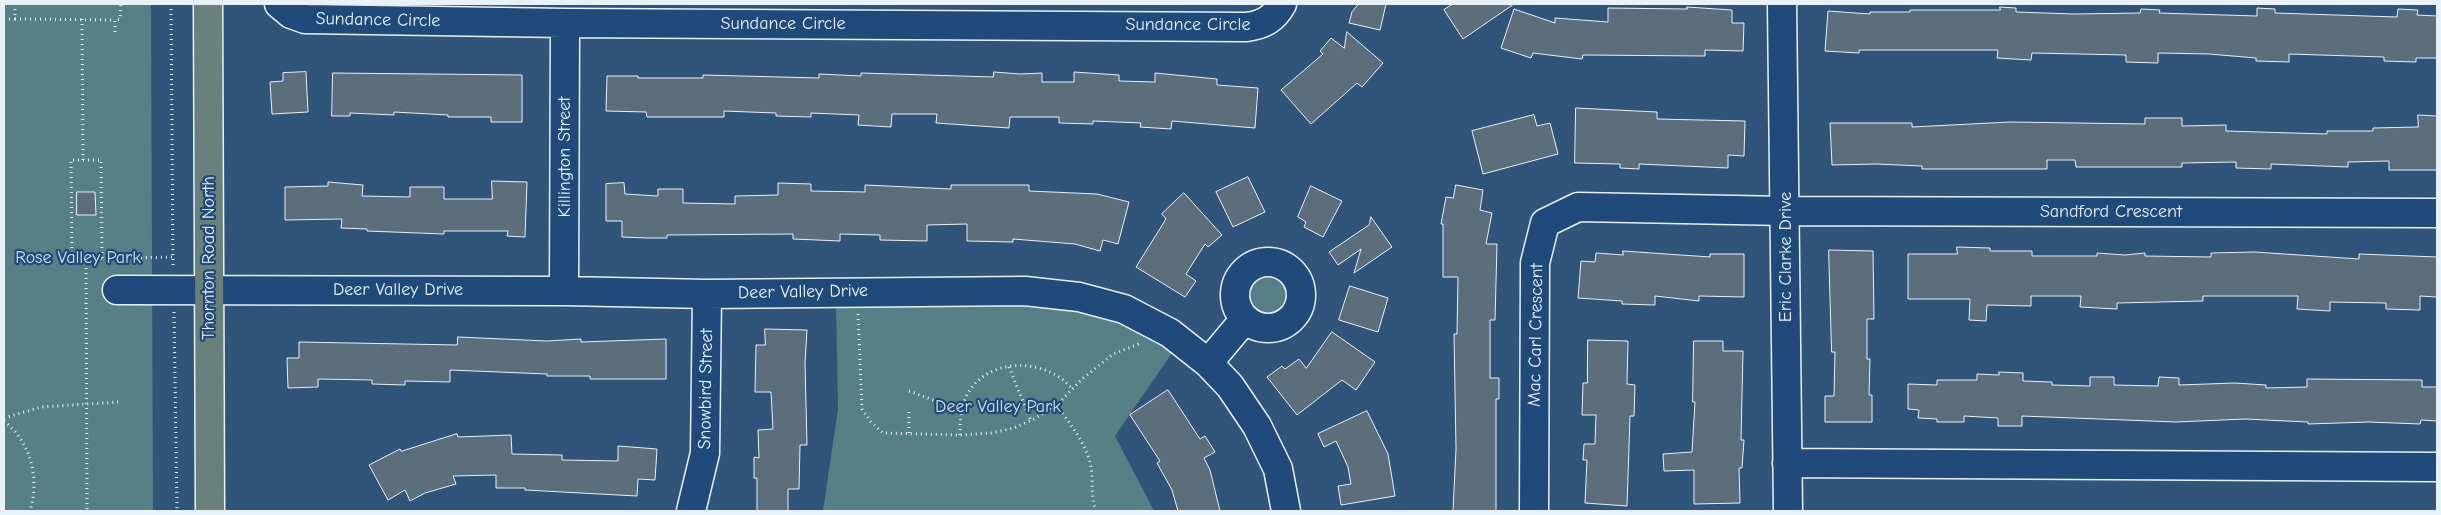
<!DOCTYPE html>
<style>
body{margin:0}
#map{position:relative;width:2441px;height:515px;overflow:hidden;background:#31547b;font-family:"Comic Neue",sans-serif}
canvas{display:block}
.frame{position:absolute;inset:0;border:5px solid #e8f1f8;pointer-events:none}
</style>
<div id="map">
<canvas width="2441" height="515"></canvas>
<div class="frame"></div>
</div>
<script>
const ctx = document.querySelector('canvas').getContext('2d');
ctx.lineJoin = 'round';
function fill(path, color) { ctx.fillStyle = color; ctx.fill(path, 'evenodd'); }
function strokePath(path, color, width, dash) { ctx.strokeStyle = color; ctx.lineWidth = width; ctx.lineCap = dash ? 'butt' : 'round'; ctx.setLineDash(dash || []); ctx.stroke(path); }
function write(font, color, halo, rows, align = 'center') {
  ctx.font = font + ' "Comic Neue",sans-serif'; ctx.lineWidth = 4.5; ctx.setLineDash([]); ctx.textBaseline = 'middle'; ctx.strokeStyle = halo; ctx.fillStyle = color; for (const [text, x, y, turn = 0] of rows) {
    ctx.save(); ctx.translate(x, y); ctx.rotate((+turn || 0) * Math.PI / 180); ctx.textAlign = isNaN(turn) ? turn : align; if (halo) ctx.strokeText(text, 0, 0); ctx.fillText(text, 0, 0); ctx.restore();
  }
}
const green = new Path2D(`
 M4,4H151L153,511H4Z
 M1244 294a24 24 0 1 1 48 0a24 24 0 1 1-48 0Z
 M836,303H1034L1093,312L1123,322L1174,350L1115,436L1154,511H823L838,409Z`);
const building = new Path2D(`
 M1359,4H1386L1380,30L1349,23L1352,12Z
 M1453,4H1514L1463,39L1444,10Z
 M1687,7L1732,10V23H1744L1743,51L1705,50V56L1583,55L1582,59L1533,53L1531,58L1501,48L1514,9L1555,23V18L1608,22V8L1687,9Z
 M2000,7L2016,8V12L2074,14L2140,13L2141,9L2160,10L2159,13L2257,16V8L2275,9V13L2397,17L2398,9L2418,10L2417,15L2437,16V58H2416V62L2384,61V57L2289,54V62L2256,61V58L2209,54L2158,53V63L2126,62V55L2032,53L2031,60L1997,58L1998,50H1859V53L1825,51L1828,11L1870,14V12H1910V10H2000Z
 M1347,32L1383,63L1362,87L1357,83L1311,124L1281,90L1323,54L1320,51L1331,38L1344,48Z
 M306,72L308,112L272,114L270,82L283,81V73Z
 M994,72L1020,74L1042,73V82H1074V72L1119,75V81L1155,82V73L1217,79V85L1258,88L1255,128L1172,121L1171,129L1140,127L1141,123L1093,121V124L1059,123V117H1010L1009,128L936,123L937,114H892L891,127L858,125L859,115L811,113V117L776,116V113L724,111V117H647L646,112L606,111L607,76H638V78H703V75L819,78V74L861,76V73L993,77Z
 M333,73L522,75V122H491V117H448V115L394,112V115L350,113V116H332Z
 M1576,108L1657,112V119L1745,121L1744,156L1728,155V168L1639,164V169L1620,168V164L1575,163Z
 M1534,115L1537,126L1550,123L1558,154L1483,174L1472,131Z
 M2418,115L2437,116V170H2389V161L2348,162V167L2271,164V169L2236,168V162L2182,163V167H2076L2075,160H2047V169H1922V166L1876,164L1832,165L1830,123H1912V127L2010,122L2145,124V118H2182V126L2226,125V131L2327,134V131H2373V128L2418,127Z
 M1248,177L1265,212L1233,227L1216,192Z
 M492,181L527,182L525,237L507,236L508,231H444V234L367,231V229L341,228L342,219L285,220V187L328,186V182L363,185L362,196L410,197V187H444V199H492Z
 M624,183L625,194L658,196V189H683V203L735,204V196L778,195V183L811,184V191L865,192V185L951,189V185H1029V191L1097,194L1129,202L1118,244L1103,240L1100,251L1075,244L1013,239V242L967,241V224L927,225V241L880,240V235L840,234V241L793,239V234L667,235V238H646L622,237V221H606V184Z
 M1456,185L1483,190L1480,210L1492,213L1486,244H1497L1495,320H1490V378H1499V399H1496V511H1453L1456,449L1454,334H1457L1458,277H1443V224H1441L1446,197L1453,198Z
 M1311,186L1342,201L1323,237L1304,227L1306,222L1298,217Z
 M77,192H95L96,215H77Z
 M1184,193L1222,235L1208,247L1205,244L1186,274L1196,281L1185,297L1136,267L1166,219L1162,214Z
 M1371,217L1392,247L1354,273L1361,249L1338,265L1329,252L1369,225Z
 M1957,247L1990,248V251H2032V256H2097V253L2125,255L2145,253V256L2211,257V253L2255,252L2359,259V254L2437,257V297L2420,296V310L2386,309V303L2330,302V311L2297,309L2298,296H2203V301L2117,303V309L2080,307L2081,296H2031V306L1987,305L1986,321L1969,320L1970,299H1908V254H1957Z
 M1829,250L1873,251L1874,319H1867V359H1870L1869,395H1872V422H1825V396H1834L1835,352H1832Z
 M1623,251L1710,257V254H1744V297L1699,296V301L1655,296V305L1622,304V301L1578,298L1581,261L1595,262L1596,253L1623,255Z
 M1350,286L1388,298L1378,332L1339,320Z
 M765,329L807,330L805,363L807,445H800L799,489H788V511H757V478H754V457L759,458L758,430L773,429L771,392H755L756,345H765Z
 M1332,332L1375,362L1356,390L1342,380L1297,415L1267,377L1282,366L1285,369L1299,359L1306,368Z
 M458,337L547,341L581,339V342L666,339V379H590V376H547V374L450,370V382L405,381V385L372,384V380L318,379V387L288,388L287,358H299V342L457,345Z
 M1588,340L1628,341L1627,384L1635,385L1634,416H1630L1627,506L1585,503L1587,460H1583L1584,444H1595L1596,415H1582L1583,383H1587Z
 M1694,341H1723V351H1743L1741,440H1744L1742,468H1739L1740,503L1694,504V470L1664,471L1663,454L1692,452L1695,402H1693Z
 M1999,372L2023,373V381L2052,382V385L2090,386V377H2114V385L2158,386L2159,377L2179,378V385L2235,383L2266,385V388L2307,387V379L2422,380V387H2437V421L2421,420L2420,424L2369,422L2308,424V422L2245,419L2176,422L2022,416V426H1998V418L1964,416V422H1937V419L1918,418L1919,410L1908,409V384L1937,385V380H1977V374L1999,375Z
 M1168,390L1200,439L1205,436L1215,452L1204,458L1210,470L1220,511H1178L1172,490L1157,463L1160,461L1130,415Z
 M1367,411L1388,454L1395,496L1341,505L1338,486L1351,484L1348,467L1336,441L1324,447L1318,434Z
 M457,434L458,437L511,435L512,454L562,455V460L618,461V446L657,449L655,480L638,479L637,496L525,490V488H496V475L453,476L456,484L425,493L410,501L405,490L388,500L369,465L400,449L401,451Z`);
const path = new Path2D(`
 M15,4V19L115,20
 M171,4L173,268
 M4,19H15
 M82,19L83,160
 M115,32V20L120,19L121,4
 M86,258L87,511
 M102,258L101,160H71L72,258C106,258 139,258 173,257
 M174,312L177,511
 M858,314L862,409L871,422L883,433L960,435L991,433L1014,428L1034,419L1057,405L1081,380L1113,354L1141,343
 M1009,367L1031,421
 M909,391L962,411
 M1057,405C1068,422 1085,442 1090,462C1094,478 1090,495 1096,511
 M4,418L41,407L119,402
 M4,421C31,442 40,479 30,511
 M909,433V412
 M960,435C960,420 961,403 970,390C993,356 1048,359 1072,389`);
const minor = new Path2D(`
 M279,4L291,14L305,19L565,23L1246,27C1263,25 1274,19 1282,4
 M1782,4L1788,511
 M1235 295a33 33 0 1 1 66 0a33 33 0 1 1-66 0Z
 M117,290L564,291L707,294L1025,291L1079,297L1124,309L1170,333L1208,363L1230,386L1257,426L1278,469L1286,511
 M564,291L565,23
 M1208,363L1245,319
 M1787,463L2437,467
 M691,511L705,453L707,294
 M1534,511L1535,263L1545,223L1578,207L1786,211L2437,213`);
const major = new Path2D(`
 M208,4L210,511`);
const streetNames = [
 ["Sundance Circle",378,20,1],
 ["Sundance Circle",783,24],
 ["Sundance Circle",1188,25],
 ["Killington Street",565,157,-90],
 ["Sandford Crescent",2111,212],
 ["Eric Clarke Drive",1786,257,-90],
 ["Thornton Road North",209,258,-90],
 ["Deer Valley Drive",398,290],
 ["Deer Valley Drive",803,292,-1],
 ["Mac Carl Crescent",1536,335,-89],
 ["Snowbird Street",706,389,-89]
];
const parkNames = [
 ["Rose Valley Park",78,258],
 ["Deer Valley Park",998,407]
];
fill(green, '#577f86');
fill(building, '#5c6d7c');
strokePath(building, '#e8f1f8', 1);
strokePath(minor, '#e8f1f8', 31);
strokePath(major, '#e8f1f8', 31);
strokePath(path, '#e8f1f8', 3, [1, 4]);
strokePath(minor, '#1f4a7a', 28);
strokePath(major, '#6a807d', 28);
write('18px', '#e8f1f8', '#1f4a7a', streetNames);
write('18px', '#d2e0e7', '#1f4a7a', parkNames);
</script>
